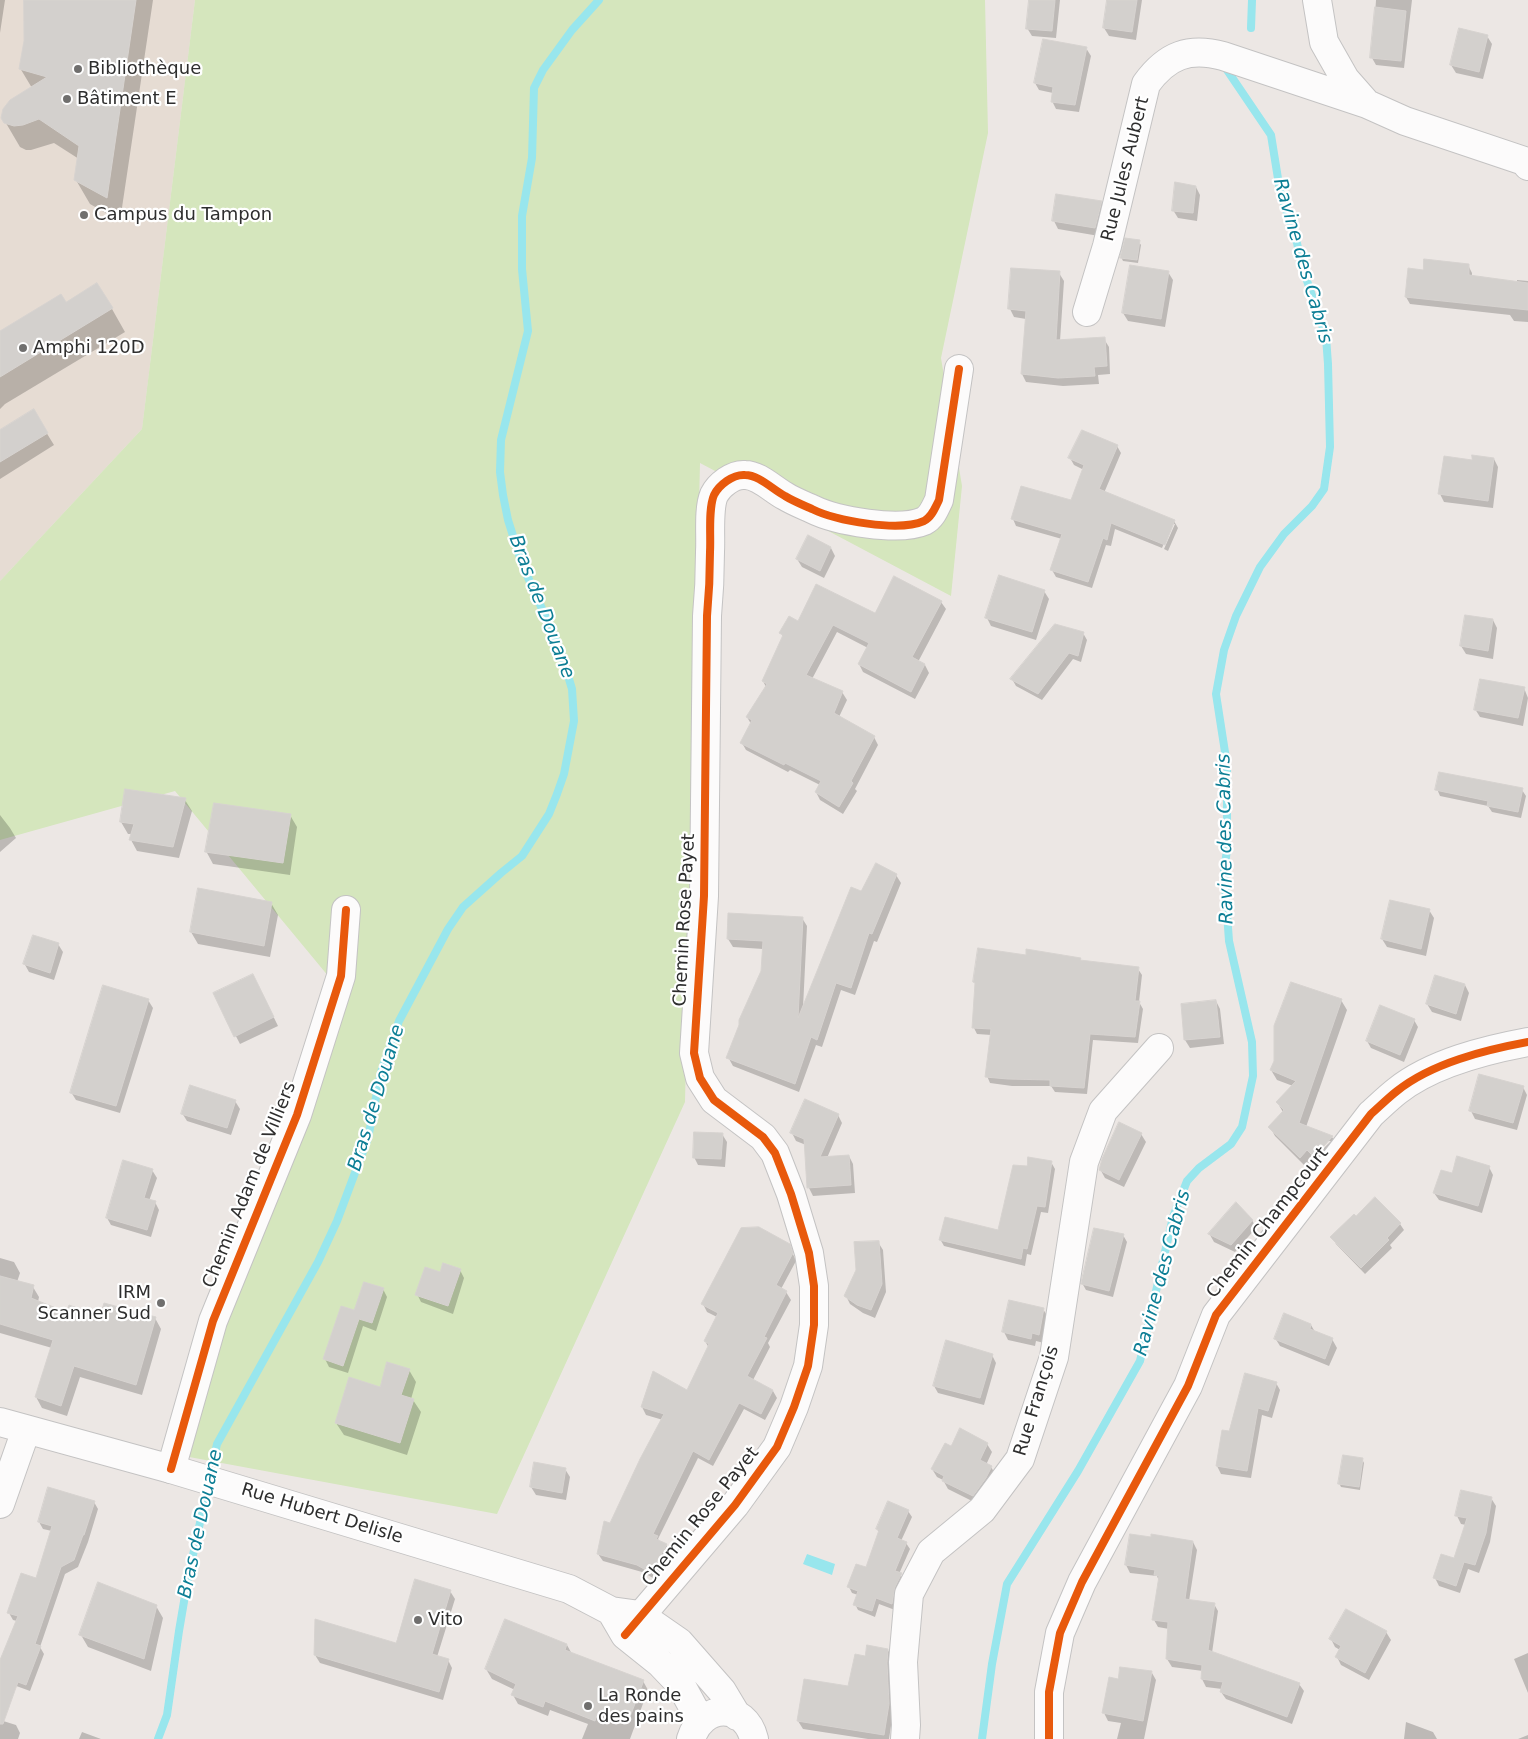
<!DOCTYPE html>
<meta charset="utf-8">
<style>
body{margin:0}
canvas{display:block;background:#ece7e4}
</style>
<canvas width="1528" height="1739"></canvas>
<script>
const ctx = document.querySelector('canvas').getContext('2d');
ctx.lineJoin = 'round';
function fill(path, color) { ctx.fillStyle = color; ctx.fill(path, 'evenodd'); }
function strokePath(path, color, width, dash) { ctx.strokeStyle = color; ctx.lineWidth = width; ctx.lineCap = dash ? 'butt' : 'round'; ctx.setLineDash(dash || []); ctx.stroke(path); }
function write(font, color, halo, rows, align = 'center') {
  ctx.font = font + ' "DejaVu Sans",sans-serif'; ctx.lineWidth = 4.5; ctx.setLineDash([]); ctx.textBaseline = 'middle'; ctx.strokeStyle = halo; ctx.fillStyle = color; for (const [text, x, y, turn = 0] of rows) {
    ctx.save(); ctx.translate(x, y); ctx.rotate((+turn || 0) * Math.PI / 180); ctx.textAlign = isNaN(turn) ? turn : align; if (halo) ctx.strokeText(text, 0, 0); ctx.fillText(text, 0, 0); ctx.restore();
  }
}
const education = new Path2D(`
 M0,0H195L142,429L0,581Z`);
const green = new Path2D(`
 M195,0H985L988,133L941,358L962,486L951,596L700,463L685,1102L497,1514L173,1454L329,977L175,791L0,840V581L142,429Z`);
const water = new Path2D(`
 M807,1554L835,1564L832,1575L803,1564Z`);
const shadow = new Path2D(`
 M0,0H5L0,33Z
 M25,0H153L120,221L90,204L76,180L79,159L54,143L31,150H26L20,147L3,118V110L14,99L32,88L20,68L26,30Z
 M1030,0H1060L1056,38L1032,36L1027,28Z
 M1108,0H1142L1136,40L1109,36L1104,28Z
 M1376,0H1412L1404,68L1376,65L1372,58Z
 M1487,36L1492,44L1483,79L1456,73L1451,65Z
 M1086,48L1091,56L1079,112L1056,109L1052,101L1053,93L1039,90L1035,83Z
 M1196,187L1200,195L1197,221L1178,218L1173,210Z
 M1101,202L1106,210L1099,236L1058,229L1054,221Z
 M1139,242L1141,245L1138,263L1123,261L1121,257Z
 M1468,265L1472,273V277L1517,283V280L1528,281V322L1514,321L1510,315L1410,304L1406,297L1424,272Z
 M1168,272L1173,280L1165,327L1128,321L1123,313Z
 M1059,273L1064,281L1060,341L1104,339L1109,347L1110,374L1098,375L1099,384L1063,386L1026,382L1022,374L1026,319L1014,317L1010,309Z
 M65,303L112,309L125,332L5,404L0,409V333Z
 M33,411L54,445L0,479V431Z
 M1117,446L1121,453L1104,493L1174,521L1178,528L1168,551L1164,549L1175,524H1172L1162,548L1115,529L1111,546L1106,545L1092,588L1056,577L1052,570L1062,539L1016,526L1013,519L1072,502L1084,470L1074,465L1070,458Z
 M1494,459L1498,467L1493,508L1444,502L1440,494L1473,461Z
 M808,537L831,548L835,556L824,578L802,567L797,559Z
 M1044,591L1049,599L1036,640L991,626L987,618Z
 M941,602L946,609L918,662L925,665L929,673L915,699L863,672L859,664L868,648L837,632L812,679L842,692L847,700L839,717L874,737L878,745L855,789L857,791L843,814L820,800L816,792L820,785L790,770L788,772L746,750L742,743L751,724L747,717L766,687L763,681L783,637L781,633L799,622L876,614Z
 M1493,620L1497,628L1493,659L1466,654L1461,646Z
 M1083,633L1087,640L1081,662L1073,659L1042,700L1016,686L1012,679Z
 M1524,688L1528,698L1523,726L1480,717L1475,709Z
 M1437,789L1522,790L1526,796L1521,818L1492,812L1488,806L1440,796Z
 M126,791L185,800L192,811L179,858L137,851L131,840L132,834H128L121,822Z
 M0,815L10,828L16,838L0,852Z
 M290,815L297,827L290,875L213,864L206,851Z
 M896,875L901,883L877,942L874,941L855,995L841,990L822,1047L816,1045L799,1092L733,1066L728,1057L762,972L763,949L733,947L728,939L802,918L807,926L803,1008L862,893Z
 M271,903L278,915L270,957L198,944L191,932Z
 M1429,910L1434,918L1426,956L1387,947L1382,939Z
 M58,944L63,952L54,980L29,972L24,963Z
 M1027,956L1080,959L1081,961L1138,969L1142,975L1139,1002L1143,1009L1138,1043L1093,1040L1087,1094L1055,1092L1051,1086H1012L990,1083L987,1076L991,1035L977,1034L974,1028Z
 M257,983L278,1026L240,1044L214,994Z
 M1465,985L1469,993L1461,1021L1432,1012L1427,1004Z
 M148,1000L153,1008L120,1113L76,1100L71,1092Z
 M1341,1000L1347,1010L1306,1127L1332,1137L1338,1146L1320,1166L1313,1159L1331,1141H1327L1309,1161L1310,1162L1306,1167L1275,1136L1270,1127L1283,1112L1277,1102L1293,1086L1277,1080L1271,1070Z
 M1216,1001L1220,1009L1224,1044L1190,1048L1185,1040Z
 M1414,1020L1418,1027L1404,1062L1371,1048L1367,1041Z
 M1523,1087L1527,1095L1517,1130L1475,1119L1471,1111Z
 M235,1101L240,1109L231,1135L187,1121L182,1113Z
 M838,1115L842,1123L827,1158L849,1156L853,1164L855,1193L813,1196L809,1188L806,1145L796,1141L792,1133Z
 M722,1134L727,1142L725,1167L698,1165L694,1157Z
 M1141,1134L1146,1142L1124,1187L1105,1178L1100,1169Z
 M1051,1162L1055,1169L1048,1213L1041,1212L1031,1255L1027,1254L1025,1266L944,1246L940,1239L999,1231L1028,1167Z
 M1489,1167L1493,1175L1482,1213L1439,1200L1434,1193Z
 M152,1170L157,1178L149,1201L155,1202L159,1210L151,1237L111,1225L107,1218Z
 M1356,1218L1400,1224L1404,1230L1390,1245L1392,1248L1365,1274L1336,1244L1332,1237Z
 M1252,1220L1256,1228L1235,1252L1214,1242L1210,1235Z
 M1123,1235L1127,1242L1113,1297L1086,1290L1082,1283Z
 M878,1242L883,1250L886,1292L875,1318L863,1313L850,1304L846,1296L857,1271Z
 M789,1245L796,1261L781,1289L786,1292L791,1300L768,1343L770,1347L753,1380L773,1391L777,1398L765,1420L744,1409L713,1466L698,1458L658,1539L660,1542L666,1545L670,1552L655,1579L642,1572L603,1561L598,1554L611,1524L663,1420L646,1415L642,1407L687,1391L709,1348L705,1341L717,1317L707,1312L703,1304Z
 M0,1258L14,1262L20,1273L17,1282L33,1287L39,1297L38,1302L67,1314L101,1317L155,1318L161,1329L142,1395L80,1377L67,1416L42,1408L36,1397L52,1348L0,1333Z
 M460,1270L464,1278L453,1314L421,1302L417,1294L440,1274Z
 M383,1289L387,1297L376,1331L363,1326L348,1373L329,1367L325,1359L355,1312Z
 M1043,1309L1048,1317L1044,1343L1036,1341L1035,1346L1008,1340L1004,1332Z
 M1311,1325L1315,1332L1332,1339L1337,1348L1329,1366L1280,1346L1275,1338Z
 M992,1355L996,1363L984,1405L938,1393L934,1386Z
 M409,1370L416,1382L411,1399L413,1400L421,1412L407,1455L344,1435L336,1423L380,1388Z
 M1276,1383L1280,1390L1272,1418L1262,1415L1251,1478L1221,1474L1217,1466L1230,1432Z
 M987,1444L992,1452L986,1465L991,1467L996,1475L978,1504L948,1489L943,1480L937,1477L932,1469L952,1448Z
 M1362,1459L1364,1463L1360,1490L1341,1487L1339,1483Z
 M565,1469L570,1477L566,1500L536,1495L531,1487Z
 M1491,1498L1496,1506L1490,1542L1479,1573L1468,1569L1460,1593L1439,1586L1435,1578L1455,1560L1466,1525L1461,1524L1457,1516Z
 M94,1502L98,1509L88,1542L78,1567L65,1574L40,1647L44,1654L30,1691L0,1680V1664L17,1621L13,1620L9,1613L37,1579L52,1531L43,1529L39,1522Z
 M908,1511L912,1517L901,1541L906,1543L910,1549L899,1574L905,1580L895,1610L879,1604L875,1617L858,1610L855,1604L858,1595L852,1593L849,1587L867,1569L879,1533L877,1529Z
 M1193,1542L1197,1550L1189,1601L1214,1604L1218,1611L1212,1653L1299,1684L1304,1691L1292,1724L1226,1699L1221,1692L1222,1689L1206,1687L1202,1679L1203,1671L1172,1667L1167,1659L1169,1629L1158,1627L1154,1620L1159,1581L1157,1576L1130,1573L1126,1565Z
 M450,1591L455,1599L437,1657L448,1660L452,1668L443,1700L320,1663L315,1655L397,1645Z
 M156,1606L163,1618L151,1671L88,1647L81,1635Z
 M1386,1632L1391,1640L1369,1680L1341,1665L1337,1657L1340,1650L1335,1647L1331,1639Z
 M567,1645L572,1654L643,1681L648,1690L630,1739H582L588,1724L550,1710L548,1716L518,1704L513,1695L515,1690L492,1679L486,1669Z
 M888,1650L892,1658L893,1713L889,1739H868L803,1729L798,1721L849,1688L866,1657Z
 M1528,1653V1693L1514,1659Z
 M1152,1673L1156,1680L1144,1739H1117L1121,1723L1108,1721L1104,1713L1119,1680Z
 M0,1720L16,1725L20,1733L18,1739H0Z
 M1406,1722L1433,1732L1437,1739H1404Z
 M82,1732L101,1739H79Z
 M1528,1735V1739H1518Z`);
const stream = new Path2D(`
 M1251,28L1252,0
 M158,1739L167,1715L179,1631L188,1578L217,1444L318,1262L337,1221L368,1138L381,1072L399,1021L448,929L463,907L501,873L522,856L549,814L557,794L564,774L574,721L572,689L560,649L522,564L508,520L503,495L500,472L501,440L528,331L522,269V216L532,158L534,88L543,70L572,30L599,0
 M982,1739L992,1664L1007,1584L1078,1471L1140,1361L1173,1217L1187,1181L1199,1168L1231,1144L1242,1127L1253,1076L1252,1042L1229,941L1224,871L1227,850V765L1216,694L1224,650L1236,616L1260,567L1284,534L1312,506L1324,489L1330,447L1328,364L1326,337L1302,266L1297,243L1280,191L1271,135L1227,70`);
const building = new Path2D(`
 M24,0H136L107,198L74,180L79,146L39,119L23,125L14,126L4,123L1,118L3,109L10,100L47,77L19,69L24,41Z
 M1029,0H1055L1052,31L1026,29Z
 M1107,0H1137L1132,32L1103,28Z
 M1375,7L1406,11L1401,61L1370,58Z
 M1459,28L1488,35L1479,72L1450,65Z
 M1043,39L1087,47L1075,105L1051,102L1053,87L1034,83Z
 M1175,182L1196,186L1193,213L1172,211Z
 M1056,194L1102,201L1095,228L1052,221Z
 M1125,238L1140,240L1137,260L1120,258Z
 M1424,259L1469,264V275L1528,283V310L1405,297L1408,268L1423,270Z
 M1130,265L1169,271L1161,319L1122,313Z
 M1011,268L1060,271L1056,340L1105,337L1107,366L1094,367L1095,376L1058,378L1021,374L1026,311L1008,309Z
 M97,283L113,308L0,377V331L61,294L66,302Z
 M34,409L48,433L0,462V430Z
 M1082,430L1118,445L1099,489L1175,520L1165,545L1111,523L1107,540L1103,538L1088,582L1050,570L1062,534L1011,519L1021,486L1071,500L1084,465L1068,458Z
 M1472,455L1494,458L1488,501L1438,494L1444,456L1472,460Z
 M808,535L831,547L820,571L796,559Z
 M999,575L1045,590L1032,632L985,618Z
 M894,576L942,601L912,657L925,664L911,692L858,664L869,643L833,625L806,675L843,691L834,713L875,736L851,781L853,783L839,807L815,792L821,781L785,763L784,765L740,743L752,720L746,717L767,684L762,681L783,635L779,633L789,616L798,621L816,584L875,613Z
 M1465,615L1493,619L1488,651L1460,646Z
 M1055,624L1084,632L1078,656L1069,653L1038,694L1010,679Z
 M1480,679L1525,687L1518,718L1474,710Z
 M1439,772L1523,788L1518,812L1487,806L1488,801L1435,790Z
 M125,789L186,798L173,847L129,840L134,824L120,822Z
 M214,803L291,814L283,863L205,852Z
 M876,863L897,874L872,934L869,933L851,988L836,983L817,1040L811,1037L795,1084L726,1058L739,1025V1020L761,971L763,941L727,939L728,913L803,917L798,1018L851,887L861,891Z
 M198,888L272,902L264,946L190,932Z
 M1390,900L1430,909L1421,949L1381,939Z
 M33,935L59,943L50,973L23,964Z
 M978,948L1026,955V949L1081,958L1080,960L1139,967L1135,1001H1140L1135,1037L1090,1034L1084,1088L1050,1086V1080L1008,1079L985,1077L991,1029L972,1028L975,983L973,982Z
 M253,974L274,1017L234,1037L213,993Z
 M1435,975L1465,984L1456,1014L1426,1004Z
 M1291,982L1342,999L1299,1123L1333,1136L1314,1157L1307,1150L1300,1158L1268,1127L1284,1110L1276,1102L1296,1081L1270,1070L1274,1061V1026Z
 M103,985L149,999L116,1106L70,1093Z
 M1216,1000L1220,1037L1184,1040L1181,1004Z
 M1380,1005L1415,1019L1400,1055L1366,1041Z
 M1479,1074L1524,1086L1513,1123L1469,1111Z
 M190,1085L236,1100L227,1128L181,1114Z
 M805,1099L839,1114L820,1157L849,1155L851,1185L807,1188L804,1139L790,1133Z
 M1119,1122L1142,1133L1119,1180L1099,1170L1102,1159Z
 M694,1132L723,1133L721,1159L693,1158Z
 M1457,1156L1490,1166L1478,1206L1433,1193L1441,1170L1452,1173Z
 M1028,1157L1052,1161L1045,1207L1037,1206L1027,1249L1023,1248L1021,1259L939,1240L945,1217L998,1230L1013,1165L1027,1166Z
 M123,1160L153,1169L144,1198L156,1201L147,1230L106,1218Z
 M1375,1197L1401,1223L1387,1238L1389,1240L1361,1268L1330,1237L1354,1214L1356,1216Z
 M1236,1202L1253,1220L1231,1245L1208,1234Z
 M759,1227L790,1244L793,1253L776,1285L787,1291L764,1337L767,1338L747,1376L773,1390L761,1414L739,1403L709,1460L693,1451L653,1534L658,1536L656,1539L667,1544L651,1573L637,1565L597,1554L604,1521L610,1523L640,1459L664,1414L641,1407L653,1371L687,1390L709,1344L704,1341L718,1313L701,1304L741,1228Z
 M1094,1228L1124,1234L1109,1291L1081,1284Z
 M879,1241L882,1284L871,1310L857,1305L844,1296L856,1270L854,1242Z
 M443,1263L461,1269L448,1306L415,1295L425,1267L440,1272Z
 M0,1276L34,1285L31,1298L66,1312L69,1305L100,1316L104,1303L156,1317L136,1385L74,1366L61,1406L35,1397L53,1340L0,1324Z
 M364,1282L384,1288L372,1323L359,1319L343,1366L323,1359L341,1306L354,1310Z
 M1009,1300L1044,1308L1039,1335L1032,1333L1031,1339L1002,1332Z
 M1284,1313L1311,1324L1310,1329L1333,1338L1325,1359L1274,1339Z
 M946,1340L993,1354L980,1398L933,1386Z
 M387,1362L410,1369L401,1395L414,1399L400,1443L335,1423L349,1377L380,1387Z
 M1245,1373L1277,1382L1268,1411L1258,1408L1247,1471L1216,1466L1222,1430L1229,1431Z
 M960,1428L988,1443L980,1460L992,1466L986,1478L973,1496L942,1481L944,1476L931,1469L945,1443L951,1446Z
 M1343,1455L1363,1458L1359,1487L1338,1484Z
 M534,1462L566,1468L562,1493L530,1487Z
 M48,1487L95,1501L84,1535H83L74,1560L61,1567L35,1644L41,1646L26,1685L18,1682L3,1724H0V1660L18,1616L7,1613L21,1573L36,1578L52,1526L38,1522Z
 M1461,1490L1492,1497L1486,1533L1475,1565L1464,1562L1456,1586L1433,1578L1441,1554L1454,1558L1467,1518L1455,1516Z
 M888,1501L909,1510L897,1538L907,1542L895,1571L902,1573L895,1587L892,1604L876,1598L872,1611L853,1605L858,1591L847,1587L856,1564L866,1567L879,1530L876,1529Z
 M1130,1534L1151,1537V1534L1193,1541L1185,1599L1215,1603L1208,1650L1300,1683L1287,1717L1220,1692L1223,1682L1201,1679L1202,1665L1166,1659L1168,1622L1152,1620L1159,1576L1154,1575L1155,1570L1125,1565Z
 M415,1579L451,1590L432,1654L449,1659L439,1692L314,1655L315,1619L396,1643Z
 M98,1582L157,1605L144,1659L79,1635Z
 M1346,1609L1387,1631L1365,1673L1335,1657L1341,1646L1329,1639Z
 M505,1619L567,1644L565,1650L644,1680L628,1722L598,1711L595,1721L545,1701L543,1707L511,1695L516,1684L485,1669Z
 M867,1645L888,1649L887,1663L889,1704L884,1735L797,1721L804,1679L848,1686L855,1654L865,1656Z
 M1120,1667L1152,1671L1143,1721L1102,1713L1109,1677L1118,1679Z`);
const street = new Path2D(`
 M1317,0L1324,42L1345,79L1367,104L1405,121L1524,161L1528,166
 M1087,312L1107,246L1146,84C1167,55 1189,47 1223,56L1367,104
 M171,1469L213,1321L297,1115L341,976L346,910
 M0,1504L26,1430
 M626,1633L735,1505L777,1447L794,1407L808,1366L814,1325V1286L809,1253L791,1194L775,1153L763,1137L714,1100L700,1078L694,1053L704,896L707,616C709,595 710,573 710,552C711,536 708,509 714,495C719,485 733,474 745,475C759,475 772,489 785,496C793,501 803,505 812,509C836,521 899,532 924,521C932,517 935,508 939,500L959,369
 M905,1739L906,1725L903,1662L909,1594L931,1552L982,1510L1020,1459L1054,1357L1084,1162L1103,1111L1159,1048
 M1049,1739V1692L1060,1633L1082,1582L1188,1386L1216,1315L1371,1114C1380,1106 1388,1098 1397,1091C1432,1063 1485,1050 1528,1042`);
const secondary = new Path2D(`
 M0,1422L171,1469L569,1589L611,1611L640,1615L679,1642L722,1691L737,1716
 M611,1611L625,1635L660,1663L681,1685L700,1720
 M691,1739C702,1703 745,1702 754,1739`);
const cycleway = new Path2D(`
 M171,1469L213,1321L297,1115L341,976L346,910
 M625,1635L735,1505L777,1447L794,1407L808,1366L814,1325V1286L809,1253L791,1194L775,1153L763,1137L714,1100L700,1078L694,1053L704,896L707,616C709,595 710,573 710,552C711,536 708,509 714,495C719,485 733,474 745,475C759,475 772,489 785,496C793,501 803,505 812,509C836,521 899,532 924,521C932,517 935,508 939,500L959,369
 M1049,1739V1692L1060,1633L1082,1582L1188,1386L1216,1315L1371,1114C1380,1106 1388,1098 1397,1091C1432,1063 1485,1050 1528,1042`);
const markers = [
 [78,69,5,"#706f6e"],
 [67,99,5,"#706f6e"],
 [84,215,5,"#706f6e"],
 [23,348,5,"#706f6e"],
 [161,1303,5,"#706f6e"],
 [418,1620,5,"#706f6e"],
 [588,1706,5,"#706f6e"]
];
const poiNames = [
 ["Bibliothèque",88,69],
 ["Bâtiment E",77,99],
 ["Campus du Tampon",94,215],
 ["Amphi 120D",33,348],
 ["IRM",151,1293,"right"],
 ["Scanner Sud",151,1314,"right"],
 ["Vito",428,1620],
 ["La Ronde",598,1696],
 ["des pains",598,1717]
];
const streetNames = [
 ["Rue Jules Aubert",1126,169,-76],
 ["Chemin Rose Payet",685,920,-87],
 ["Chemin Adam de Villiers",250,1185,-68],
 ["Chemin Champcourt",1268,1223,-52],
 ["Rue François",1037,1401,-73],
 ["Rue Hubert Delisle",322,1514,17],
 ["Chemin Rose Payet",701,1517,-51]
];
const waterNames = [
 ["Ravine des Cabris",1302,261,74],
 ["Bras de Douane",541,607,69],
 ["Ravine des Cabris",1226,839,-91],
 ["Bras de Douane",377,1098,-73],
 ["Ravine des Cabris",1163,1273,-75],
 ["Bras de Douane",201,1524,-78]
];
fill(education, '#e6dcd3');
fill(green, '#d5e6bd');
fill(water, '#98e6ed');
fill(shadow, '#0003');
strokePath(stream, '#98e6ed', 8);
fill(building, '#d3d0cd');
strokePath(building, '#d7d3d0', 1);
strokePath(street, '#c4c3c3', 30);
strokePath(secondary, '#c4c3c3', 30);
strokePath(street, '#fcfbfb', 28);
strokePath(secondary, '#fcfbfb', 28);
strokePath(cycleway, '#e8590c', 8);
for (const [x, y, r, color] of markers) { const dot = new Path2D(); dot.arc(x, y, r, 0, 2 * Math.PI); ctx.fillStyle = color; ctx.fill(dot); strokePath(dot, '#fff', 2); }
write('18px', '#2e2e2e', '#fff', poiNames, 'left');
write('18px', '#2e2e2e', '#fff', streetNames);
write('italic 19px', '#0c7e95', '#fff', waterNames);
</script>
